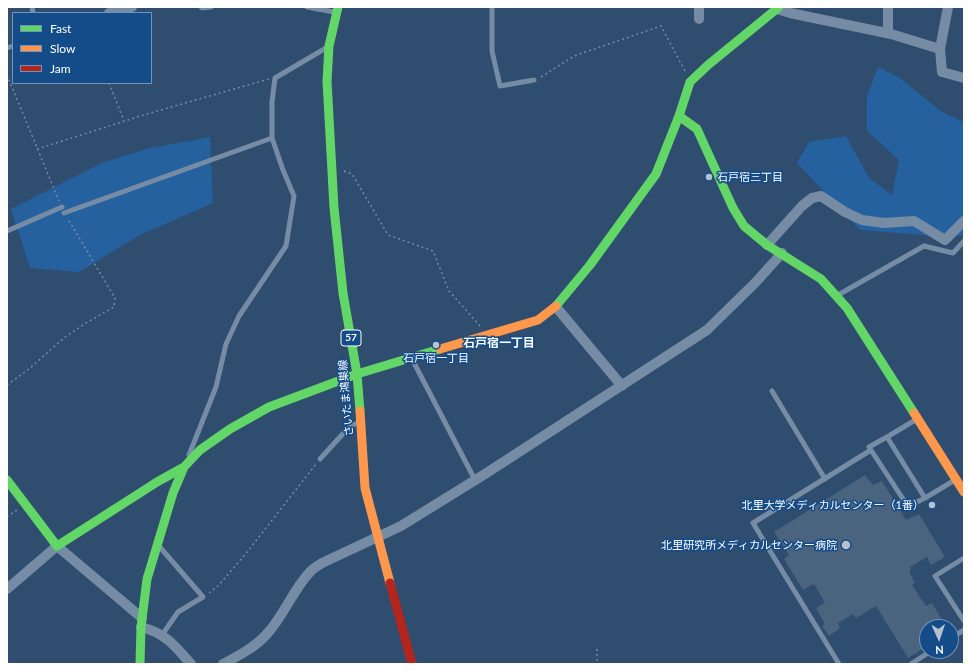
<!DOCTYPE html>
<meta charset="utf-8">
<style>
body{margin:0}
#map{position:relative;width:971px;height:671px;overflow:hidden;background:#2f4d6f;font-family:Lato,sans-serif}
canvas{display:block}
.frame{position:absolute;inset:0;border:8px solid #fff;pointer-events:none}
.legend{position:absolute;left:12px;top:12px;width:140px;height:72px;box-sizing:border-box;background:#144c8a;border:1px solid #7294b9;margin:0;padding:5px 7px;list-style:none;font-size:12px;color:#fff}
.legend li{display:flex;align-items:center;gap:8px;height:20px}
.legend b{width:20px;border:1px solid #7294b9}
.north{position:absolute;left:919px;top:619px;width:40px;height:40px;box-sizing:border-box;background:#144c8a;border:1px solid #7294b9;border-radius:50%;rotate:177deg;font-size:11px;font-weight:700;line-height:16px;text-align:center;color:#fff}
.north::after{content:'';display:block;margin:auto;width:14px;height:18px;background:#b6c1cd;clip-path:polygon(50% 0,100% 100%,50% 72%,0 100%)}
</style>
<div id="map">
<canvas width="971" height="671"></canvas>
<div class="frame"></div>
<ul class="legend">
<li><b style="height:5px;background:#63d668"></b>Fast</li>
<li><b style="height:5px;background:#ff974d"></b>Slow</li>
<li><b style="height:5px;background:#b3261e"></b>Jam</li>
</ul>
<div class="north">N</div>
</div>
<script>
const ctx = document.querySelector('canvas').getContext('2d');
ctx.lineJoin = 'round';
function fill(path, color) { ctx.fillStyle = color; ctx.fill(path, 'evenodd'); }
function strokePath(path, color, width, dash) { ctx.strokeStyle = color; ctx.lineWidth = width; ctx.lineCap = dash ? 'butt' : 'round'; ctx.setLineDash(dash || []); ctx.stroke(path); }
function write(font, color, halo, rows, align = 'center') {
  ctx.font = font + ' Lato,"Noto Sans JP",sans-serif'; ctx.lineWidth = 3; ctx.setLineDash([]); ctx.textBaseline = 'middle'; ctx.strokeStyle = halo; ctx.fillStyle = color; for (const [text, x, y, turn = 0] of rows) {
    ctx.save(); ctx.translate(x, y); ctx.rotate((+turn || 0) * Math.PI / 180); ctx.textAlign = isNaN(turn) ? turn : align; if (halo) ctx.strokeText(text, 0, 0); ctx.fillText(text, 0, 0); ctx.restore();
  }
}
const green = new Path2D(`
 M878,67L900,78L942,112L964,122V235L949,237L860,230L797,163L809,142L846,136L869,178L892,195L899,160L867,131V97Z
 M210,137L213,203L140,235L79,272L30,268L11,209L102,163L150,148Z`);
const building = new Path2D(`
 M865,475L873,485L882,481L906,520L919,514L945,557L931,565L927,557L910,567L911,570L909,572L915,583L912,585L926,606L932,603L946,627H927V646L908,658L876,606L856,618L853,614L838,623L840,628L829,636L822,626L825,624L816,608L825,603L814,584L803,590L784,559L789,555L774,532Z`);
const path = new Path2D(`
 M7,75L59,201
 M541,77L574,56L661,26L685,71
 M109,83L124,121
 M37,149L147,114L269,79
 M344,171L352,174L388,235L433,251L449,291L480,326
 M7,385L29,369L65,337L86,323L114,307L115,298L68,219
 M7,517L17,510
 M209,593L219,585L248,551L316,464
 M597,649V664`);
const lane = new Path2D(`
 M32,7L33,13
 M201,7L202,8L211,7
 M307,7L334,12
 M492,7V51L500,86L534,80
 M7,48L13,46
 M64,213L272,138
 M7,231L62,207
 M838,295L924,246L953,253L964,241
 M412,359L475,480
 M772,391L825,479
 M917,419L887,437L925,498L955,480
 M887,437L869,447L905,502C913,506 918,501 925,498
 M189,455L216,387L226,344L239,316L286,246L294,196L283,170L272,138V102L275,78L326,48
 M320,459L350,426L358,423
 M159,546L203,597L178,612L162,635
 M964,558L935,576L964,621
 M951,638L964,630
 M839,664L753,523L871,450
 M911,664L931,651`);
const street = new Path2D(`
 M699,7V19
 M888,7V33
 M777,9L790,13L891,34L940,49L942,72L964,78
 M109,13L132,7
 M940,49L948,7
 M767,245L802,206L812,198L821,196L845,212L862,220L884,223L914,221L945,240L964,221
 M556,307L622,386
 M7,589L57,546L142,618
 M141,627C167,634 174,645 191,664
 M223,664C238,656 254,648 266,635C284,616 292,591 310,572C313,568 318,566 322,563L401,526L485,474L707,330L756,282L782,253`);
const fast = new Path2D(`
 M338,7L329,46L327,81L334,208L343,293L357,374L360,411
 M679,116L697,129L733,208L744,226L767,245L821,279L847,308L914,413
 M556,306L590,265L656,174L679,116L690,82L708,65L779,7
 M7,480L57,546L157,482L184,467
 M140,664L141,627L147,579L173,493L184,467L200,450L230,429L269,407L357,374L440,349`);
const slow = new Path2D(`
 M440,349L538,320L556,306
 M360,411L365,488L390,583
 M914,413L964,492`);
const jam = new Path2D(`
 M390,583L412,664`);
const markers = [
 [709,177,4,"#b6c1cd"],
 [436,345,4,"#b6c1cd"],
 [932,505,4,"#b6c1cd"],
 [846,545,5,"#b6c1cd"]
];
const shields = [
 [351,338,20]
];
const shieldNames = [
 ["57",351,338]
];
const poiNames = [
 ["石戸宿三丁目",717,177,"left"],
 ["石戸宿一丁目",436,358,"center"],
 ["北里大学メディカルセンター（1番）",924,505],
 ["北里研究所メディカルセンター病院",837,545]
];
const streetNames = [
 ["さいたま鴻巣線",346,398,-95]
];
const neighbourhoodNames = [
 ["石戸宿一丁目",499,343]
];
fill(green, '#25619f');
fill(building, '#4a637e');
strokePath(path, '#768ca4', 1.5, [2, 3]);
strokePath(lane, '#768ca4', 5);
strokePath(street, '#768ca4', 10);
strokePath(fast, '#63d668', 9);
strokePath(slow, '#ff974d', 9);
strokePath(jam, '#b3261e', 9);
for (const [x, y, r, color] of markers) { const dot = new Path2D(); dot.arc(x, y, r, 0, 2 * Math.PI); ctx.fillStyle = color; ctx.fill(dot); strokePath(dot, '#144c8a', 1.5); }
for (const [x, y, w] of shields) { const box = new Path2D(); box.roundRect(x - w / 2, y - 8, w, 16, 3); ctx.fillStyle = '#144c8a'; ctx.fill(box); strokePath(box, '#fff', 1); }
write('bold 10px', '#fff', null, shieldNames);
write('11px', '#fff', '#144c8a', poiNames, 'right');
write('11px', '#fff', '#144c8a', streetNames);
write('bold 12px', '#fff', '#144c8a', neighbourhoodNames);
</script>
